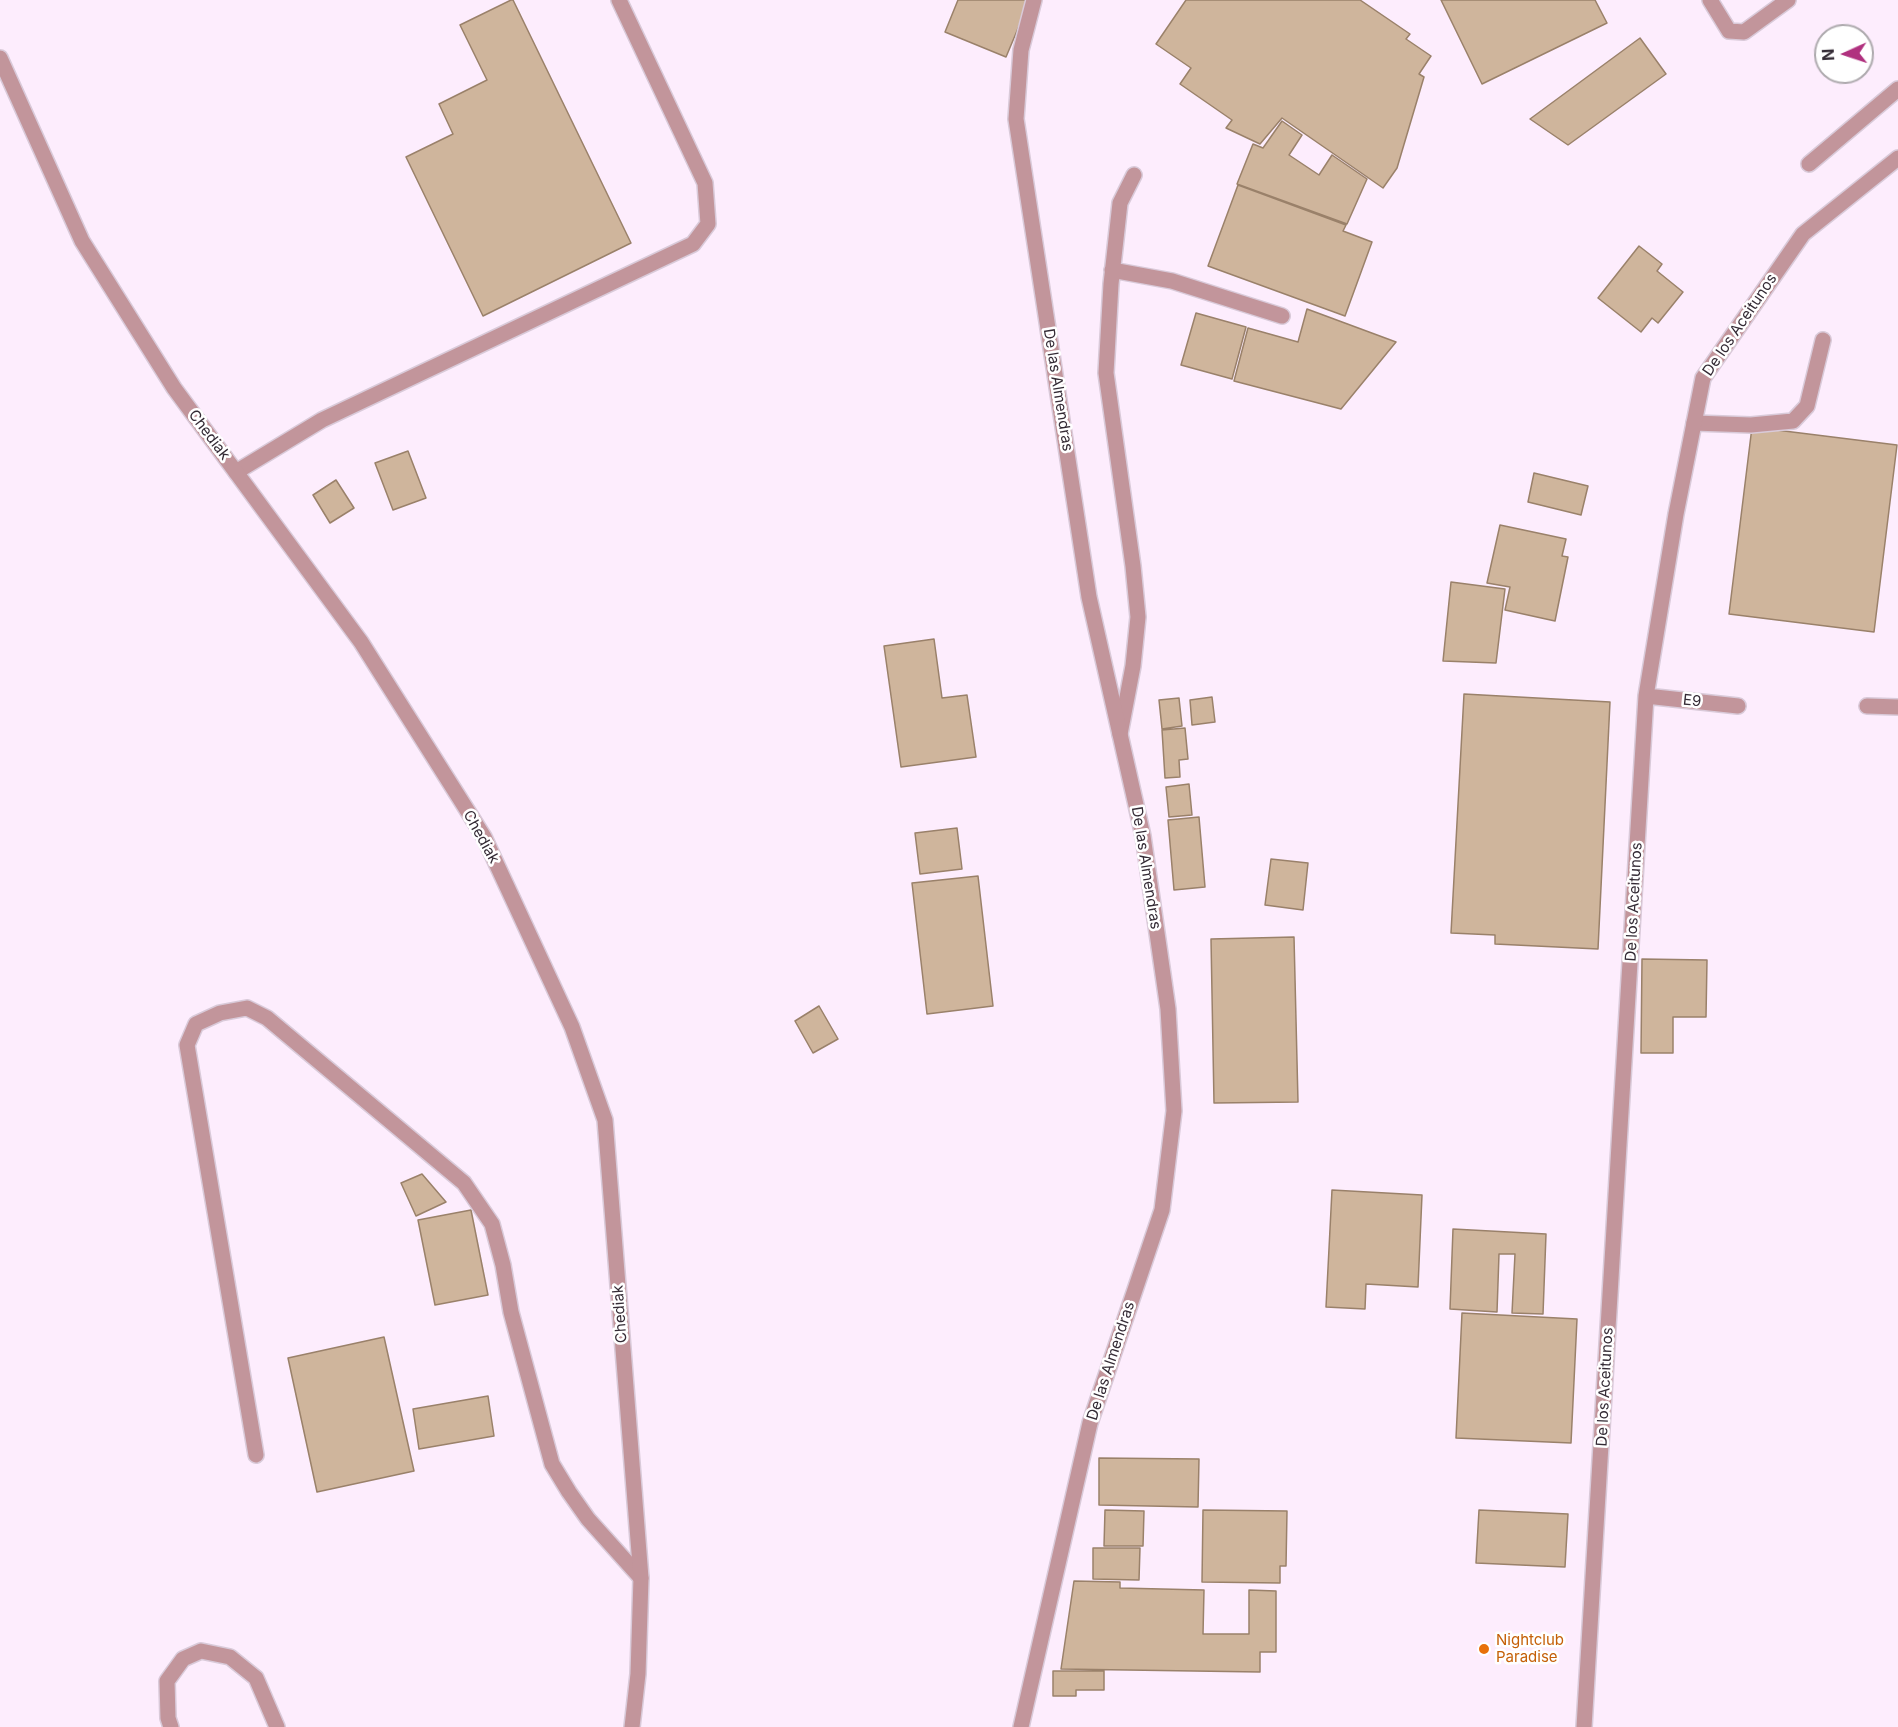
<!DOCTYPE html>
<style>
body{margin:0}
#map{position:relative;width:1898px;height:1727px;overflow:hidden;background:#fdedfd;font-family:Inter,sans-serif}
canvas{display:block}
.north{position:absolute;left:1814px;top:24px;width:60px;height:60px;box-sizing:border-box;background:#fff;border:2px solid #aeaaae;border-radius:50%;rotate:267deg;font-size:16px;font-weight:700;line-height:24px;text-align:center;color:#342b35}
.north::after{content:'';display:block;margin:auto;width:21px;height:27px;background:#b0317f;clip-path:polygon(50% 0,100% 100%,50% 72%,0 100%)}
</style>
<div id="map">
<canvas width="1898" height="1727"></canvas>
<div class="north">N</div>
</div>
<script>
const ctx = document.querySelector('canvas').getContext('2d');
ctx.lineJoin = 'round';
function fill(path, color) { ctx.fillStyle = color; ctx.fill(path, 'evenodd'); }
function strokePath(path, color, width, dash) { ctx.strokeStyle = color; ctx.lineWidth = width; ctx.lineCap = dash ? 'butt' : 'round'; ctx.setLineDash(dash || []); ctx.stroke(path); }
function write(font, color, halo, rows, align = 'center') {
  ctx.font = font + ' Inter,sans-serif'; ctx.lineWidth = 5; ctx.setLineDash([]); ctx.textBaseline = 'middle'; ctx.strokeStyle = halo; ctx.fillStyle = color; for (const [text, x, y, turn = 0] of rows) {
    ctx.save(); ctx.translate(x, y); ctx.rotate((+turn || 0) * Math.PI / 180); ctx.textAlign = isNaN(turn) ? turn : align; if (halo) ctx.strokeText(text, 0, 0); ctx.fillText(text, 0, 0); ctx.restore();
  }
}
const building = new Path2D(`
 M511,0H513L631,243L483,316L406,157L453,134L439,104L487,80L460,25Z
 M958,0H1030L1006,57L945,32Z
 M1186,0H1360L1410,34L1406,39L1431,56L1419,74L1424,77L1397,168L1383,188L1282,118L1260,144L1226,128L1232,120L1180,84L1191,68L1156,44Z
 M1441,0H1595L1607,23L1482,84Z
 M1640,38L1666,74L1568,145L1530,119Z
 M1282,121L1302,135L1289,155L1319,175L1332,155L1367,179L1347,224L1237,184L1253,144L1263,148Z
 M1238,185L1346,225L1343,231L1372,242L1345,316L1208,266Z
 M1639,246L1662,264L1657,271L1683,292L1658,323L1652,318L1641,332L1598,298Z
 M1307,309L1396,342L1341,409L1234,381L1248,328L1298,342Z
 M1196,313L1246,327L1232,379L1181,365Z
 M1752,427L1897,445L1874,632L1729,614Z
 M408,451L426,498L393,510L375,463Z
 M1534,473L1588,486L1581,515L1528,502Z
 M336,480L354,508L330,523L313,495Z
 M1500,525L1566,539L1562,556L1568,557L1555,621L1505,610L1510,587L1487,583Z
 M1451,582L1505,589L1496,663L1443,661Z
 M934,639L942,698L967,695L976,757L901,767L884,646Z
 M1464,694L1610,702L1598,949L1495,944V935L1451,933Z
 M1212,697L1215,722L1192,725L1190,700Z
 M1179,698L1182,726L1162,729L1159,700Z
 M1185,728L1188,759L1179,760L1180,777L1165,778L1162,730Z
 M1189,784L1192,815L1169,817L1166,787Z
 M1199,817L1205,887L1174,890L1168,820Z
 M957,828L962,869L920,874L915,833Z
 M1271,859L1308,863L1303,910L1265,905Z
 M978,876L993,1006L927,1014L912,883Z
 M1294,937L1298,1102L1214,1103L1211,939Z
 M1642,959L1707,960L1706,1017H1673V1053H1641Z
 M819,1006L838,1039L813,1053L795,1021Z
 M422,1174L446,1202L416,1216L401,1183Z
 M1332,1190L1422,1195L1418,1287L1366,1284L1365,1309L1326,1307Z
 M471,1210L488,1295L435,1305L418,1220Z
 M1453,1229L1546,1234L1543,1314L1512,1313L1515,1254H1499L1497,1312L1450,1309Z
 M1462,1313L1577,1319L1571,1443L1456,1438Z
 M384,1337L414,1471L317,1492L288,1358Z
 M488,1396L494,1436L419,1449L413,1409Z
 M1099,1458L1199,1459L1198,1507L1099,1505Z
 M1105,1510L1144,1511L1143,1546H1104Z
 M1203,1510L1287,1511L1286,1566H1280V1583L1202,1582Z
 M1479,1510L1568,1514L1565,1567L1476,1563Z
 M1093,1548H1140L1139,1580L1093,1579Z
 M1074,1581L1120,1582V1588L1204,1590L1203,1634H1249V1590L1276,1591V1652H1260V1672L1061,1669Z
 M1053,1671H1104V1690H1076V1696H1053Z`);
const lane = new Path2D(`
 M1112,270L1172,281L1282,316
 M1694,423L1751,425L1793,421L1807,406L1823,340
 M236,472L322,420L693,244L708,224L705,183L619,0
 M1120,734L1133,666L1138,617L1133,566L1106,373L1111,284L1120,203L1134,175
 M256,1455L187,1045L196,1024L220,1013L247,1008L267,1018L464,1183L492,1224L503,1265L511,1312L552,1464L569,1492L588,1519L641,1578
 M171,1727L168,1718L167,1681L183,1659L201,1651L230,1657L256,1678L277,1727`);
const street = new Path2D(`
 M1710,0L1729,31L1744,32L1788,0
 M0,58L82,241L174,388L361,642L484,837L572,1027L605,1120L641,1578L638,1674L632,1727
 M1809,164L1898,89
 M1646,696L1738,706
 M1867,706L1898,707
 M1021,1727L1090,1423L1162,1210L1174,1111L1168,1009L1143,836L1089,597L1016,119L1021,50L1034,0
 M1584,1727L1646,696L1676,514L1703,378L1803,234L1898,158`);
const markers = [
 [1484,1649,6,"#e8710a"]
];
const streetNames = [
 ["De los Aceitunos",1740,325,-56],
 ["De las Almendras",1058,390,81],
 ["Chediak",209,435,53],
 ["E9",1692,701,6],
 ["Chediak",481,837,61],
 ["De las Almendras",1146,868,81],
 ["De los Aceitunos",1634,902,-87],
 ["Chediak",620,1314,-94],
 ["De las Almendras",1111,1361,-72],
 ["De los Aceitunos",1605,1387,-87]
];
const foodNames = [
 ["Nightclub",1496,1640],
 ["Paradise",1496,1657]
];
fill(building, '#cfb59c');
strokePath(building, '#9a816a', 1.5);
strokePath(lane, '#d9cad9', 18);
strokePath(street, '#d9cad9', 18);
strokePath(lane, '#c2959b', 15);
strokePath(street, '#c2959b', 15);
for (const [x, y, r, color] of markers) { const dot = new Path2D(); dot.arc(x, y, r, 0, 2 * Math.PI); ctx.fillStyle = color; ctx.fill(dot); strokePath(dot, '#fff', 2); }
write('15px', '#342b35', '#fff', streetNames);
write('15px', '#c56008', '#fff', foodNames, 'left');
</script>
